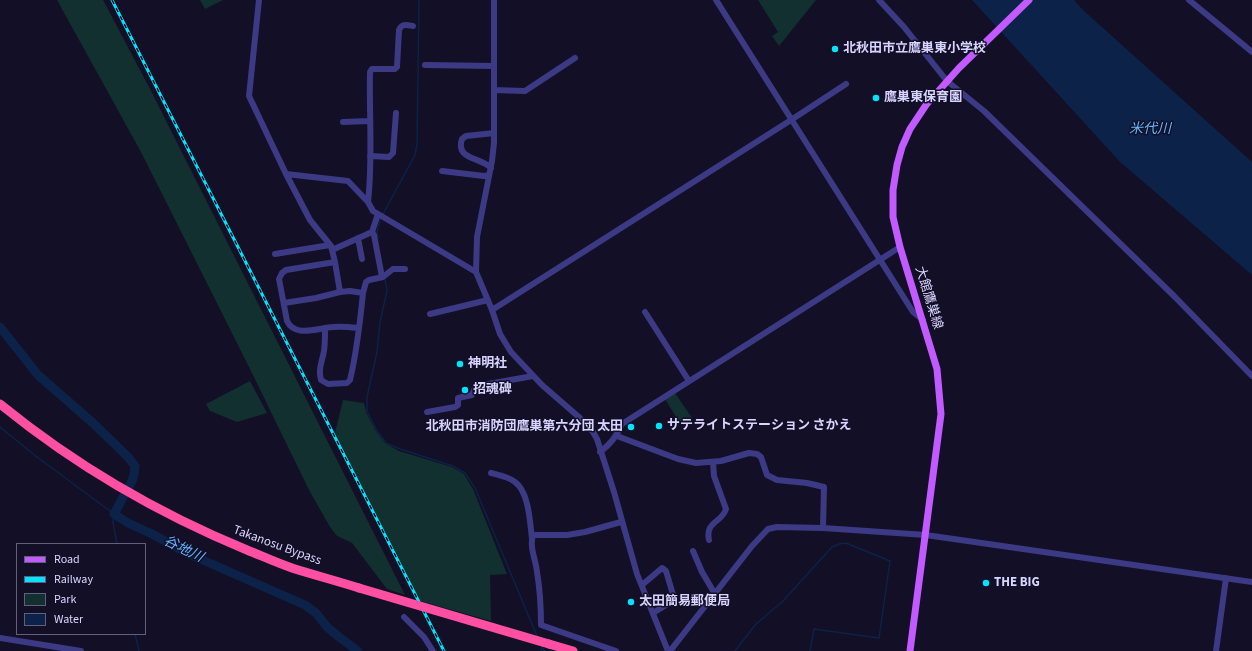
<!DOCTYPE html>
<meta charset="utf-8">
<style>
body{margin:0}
#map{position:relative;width:1252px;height:651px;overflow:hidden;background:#130f26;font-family:"Source Sans 3",sans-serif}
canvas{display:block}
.legend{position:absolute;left:16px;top:543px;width:130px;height:92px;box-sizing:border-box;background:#130f26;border:1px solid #625e7d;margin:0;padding:5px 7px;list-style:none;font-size:12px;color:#d9d4ff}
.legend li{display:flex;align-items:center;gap:8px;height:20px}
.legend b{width:20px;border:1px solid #625e7d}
</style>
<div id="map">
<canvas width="1252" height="651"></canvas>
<ul class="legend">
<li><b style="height:5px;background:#c25bff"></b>Road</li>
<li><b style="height:5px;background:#00e5ff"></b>Railway</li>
<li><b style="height:11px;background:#12302f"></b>Park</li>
<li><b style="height:11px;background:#0c2248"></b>Water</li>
</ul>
</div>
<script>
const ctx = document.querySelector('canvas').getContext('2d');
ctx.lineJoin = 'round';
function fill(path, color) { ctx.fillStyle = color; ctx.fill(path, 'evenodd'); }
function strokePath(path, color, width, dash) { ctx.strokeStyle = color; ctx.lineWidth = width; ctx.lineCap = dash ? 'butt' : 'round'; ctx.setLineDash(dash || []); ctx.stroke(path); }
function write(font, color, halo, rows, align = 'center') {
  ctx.font = font + ' "Source Sans 3","Noto Sans JP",sans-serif'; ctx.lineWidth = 3; ctx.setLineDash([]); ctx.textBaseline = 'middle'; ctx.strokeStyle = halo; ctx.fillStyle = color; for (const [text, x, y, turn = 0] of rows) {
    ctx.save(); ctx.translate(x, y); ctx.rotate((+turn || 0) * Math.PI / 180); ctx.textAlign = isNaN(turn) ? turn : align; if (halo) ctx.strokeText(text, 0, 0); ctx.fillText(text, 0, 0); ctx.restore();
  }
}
const green = new Path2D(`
 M57,0H103L149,87L405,595L387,589L352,543L337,536L330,527L309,490L249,367L141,152Z
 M200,0H223L205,9Z
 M758,0H816L779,46L772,36L778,32Z
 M250,381L267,413L237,422L210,411L206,404Z
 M675,393L692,418L681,425L665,399Z
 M343,400L364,403L366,412L376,431L385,443L399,451L452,467L464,474L473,489L507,574L490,575L491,621L417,600L334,437Z`);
const water = new Path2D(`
 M972,0H1074L1083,10L1252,162V275L1120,162Z`);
const stream = new Path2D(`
 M383,214L415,155L417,145L419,0
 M378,238L377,232L381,217
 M385,278L387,291L380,322L377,352L367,397V411L377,431L386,443L400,449L453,466L465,473L475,488L537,636
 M0,427L37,457L114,514L113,522L117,544
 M135,634L139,651
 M541,645L544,651
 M541,651L542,646
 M735,651L755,625L783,601L832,547L839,544L846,543L890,561L879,638L814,629L810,651`);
const river = new Path2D(`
 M0,327L38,375L93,423L128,457L135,466L134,475L132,481L114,514L128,523L152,534L189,554L305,605L316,613L327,627L339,637L358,651`);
const minor = new Path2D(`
 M259,0L249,96L286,174L348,181L368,202L373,211L476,272
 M494,0V143L492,161L477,237L476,272L492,310L500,334L511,352L542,385L580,418L593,432L597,439L614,492L637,574L668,651
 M716,0L913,312L923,320
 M879,0L904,27L947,81L984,111L1175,297L1252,376
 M1189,0L1252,52
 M425,65L494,66
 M494,90L525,91L575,58
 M343,122L369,121
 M370,156L389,157L393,153L396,113
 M491,168C481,157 455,160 462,139L466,136L494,133
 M442,171L484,176L489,175
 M286,174L310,220L331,246L335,262L340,292L350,291L363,293C360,323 357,351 350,380L347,383L328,384L321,380C318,369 322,362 324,351C325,344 325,337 325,329
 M368,202C373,159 369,115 370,72L372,69H395L397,67L399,30C402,23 407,25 413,26
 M372,232L374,235L382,277
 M358,238L362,259
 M332,250L372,232L378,214
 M275,254L330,245
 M335,262L286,270L282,273L279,279L287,321C295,338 318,328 333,327C341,326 350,327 358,328
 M363,293L366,282L369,280L383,277L393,269H405
 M284,303L316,298L340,292
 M492,310L791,120L846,84
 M645,312L689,381
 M430,314L488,300
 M427,412L455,407L458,405V398L472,395L474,390L477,386L533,376
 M617,436L678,459L696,463L721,461L749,453L757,454L761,457L767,475L777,480L807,483L824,487L823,528
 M600,452C611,444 617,436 622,424L900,247
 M491,473C499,475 509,477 515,482C529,492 530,523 532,539
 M709,540C705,521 722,523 726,509L714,476L713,462
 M693,551L702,572L715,594
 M642,585L662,568L666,571L674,598L671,602L653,613
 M404,617L424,637L433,651
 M0,638L81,651
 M616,651L541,625C541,607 540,590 537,572C536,560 529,547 533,535H567L585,532L621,522
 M670,651L752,546L768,529L777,527L823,528L926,535L1252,582
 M1216,651L1226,578`);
const major = new Path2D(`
 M910,651L941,414L937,369L900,247L893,217V190L897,165L902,147L910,129L926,105L959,68L1029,0`);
const highway = new Path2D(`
 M0,404C76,466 157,513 247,550C262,556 277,563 292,568C314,575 337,581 359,588
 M549,644L573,651`);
const rail = new Path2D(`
 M112,0L444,651`);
const highwayBridge = new Path2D(`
 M359,588L549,644`);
const markers = [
 [835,49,4,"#00e5ff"],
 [876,98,4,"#00e5ff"],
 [460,364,4,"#00e5ff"],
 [465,390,4,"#00e5ff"],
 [659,426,4,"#00e5ff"],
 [631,427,4,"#00e5ff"],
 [986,583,4,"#00e5ff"],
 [631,602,4,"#00e5ff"]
];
const poiNames = [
 ["北秋田市立鷹巣東小学校",843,49],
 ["鷹巣東保育園",884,98],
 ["神明社",468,364],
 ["招魂碑",473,390],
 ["サテライトステーション さかえ",667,426],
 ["北秋田市消防団鷹巣第六分団 太田",623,427,"right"],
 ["THE BIG",994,583],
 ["太田簡易郵便局",639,602]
];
const streetNames = [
 ["大館鷹巣線",928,298,73],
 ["Takanosu Bypass",277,546,20]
];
const waterNames = [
 ["米代川",1150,130],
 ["谷地川",183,550,26]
];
fill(green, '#12302f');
fill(water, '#0c2248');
strokePath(stream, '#0c2248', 1.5);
strokePath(river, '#0c2248', 9);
strokePath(minor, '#3d3a85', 6);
strokePath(major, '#c25bff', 7);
strokePath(highway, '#ff4fa3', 9);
strokePath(rail, '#00e5ff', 3);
strokePath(rail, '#130f26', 1.5, [4.5]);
strokePath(highwayBridge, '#ff4fa3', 9);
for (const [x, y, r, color] of markers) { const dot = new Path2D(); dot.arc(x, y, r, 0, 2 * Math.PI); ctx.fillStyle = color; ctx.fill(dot); strokePath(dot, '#130f26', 1.5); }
write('bold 13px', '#d9d4ff', '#130f26', poiNames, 'left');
write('13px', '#d9d4ff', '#130f26', streetNames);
write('italic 14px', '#62b6ff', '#130f26', waterNames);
</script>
